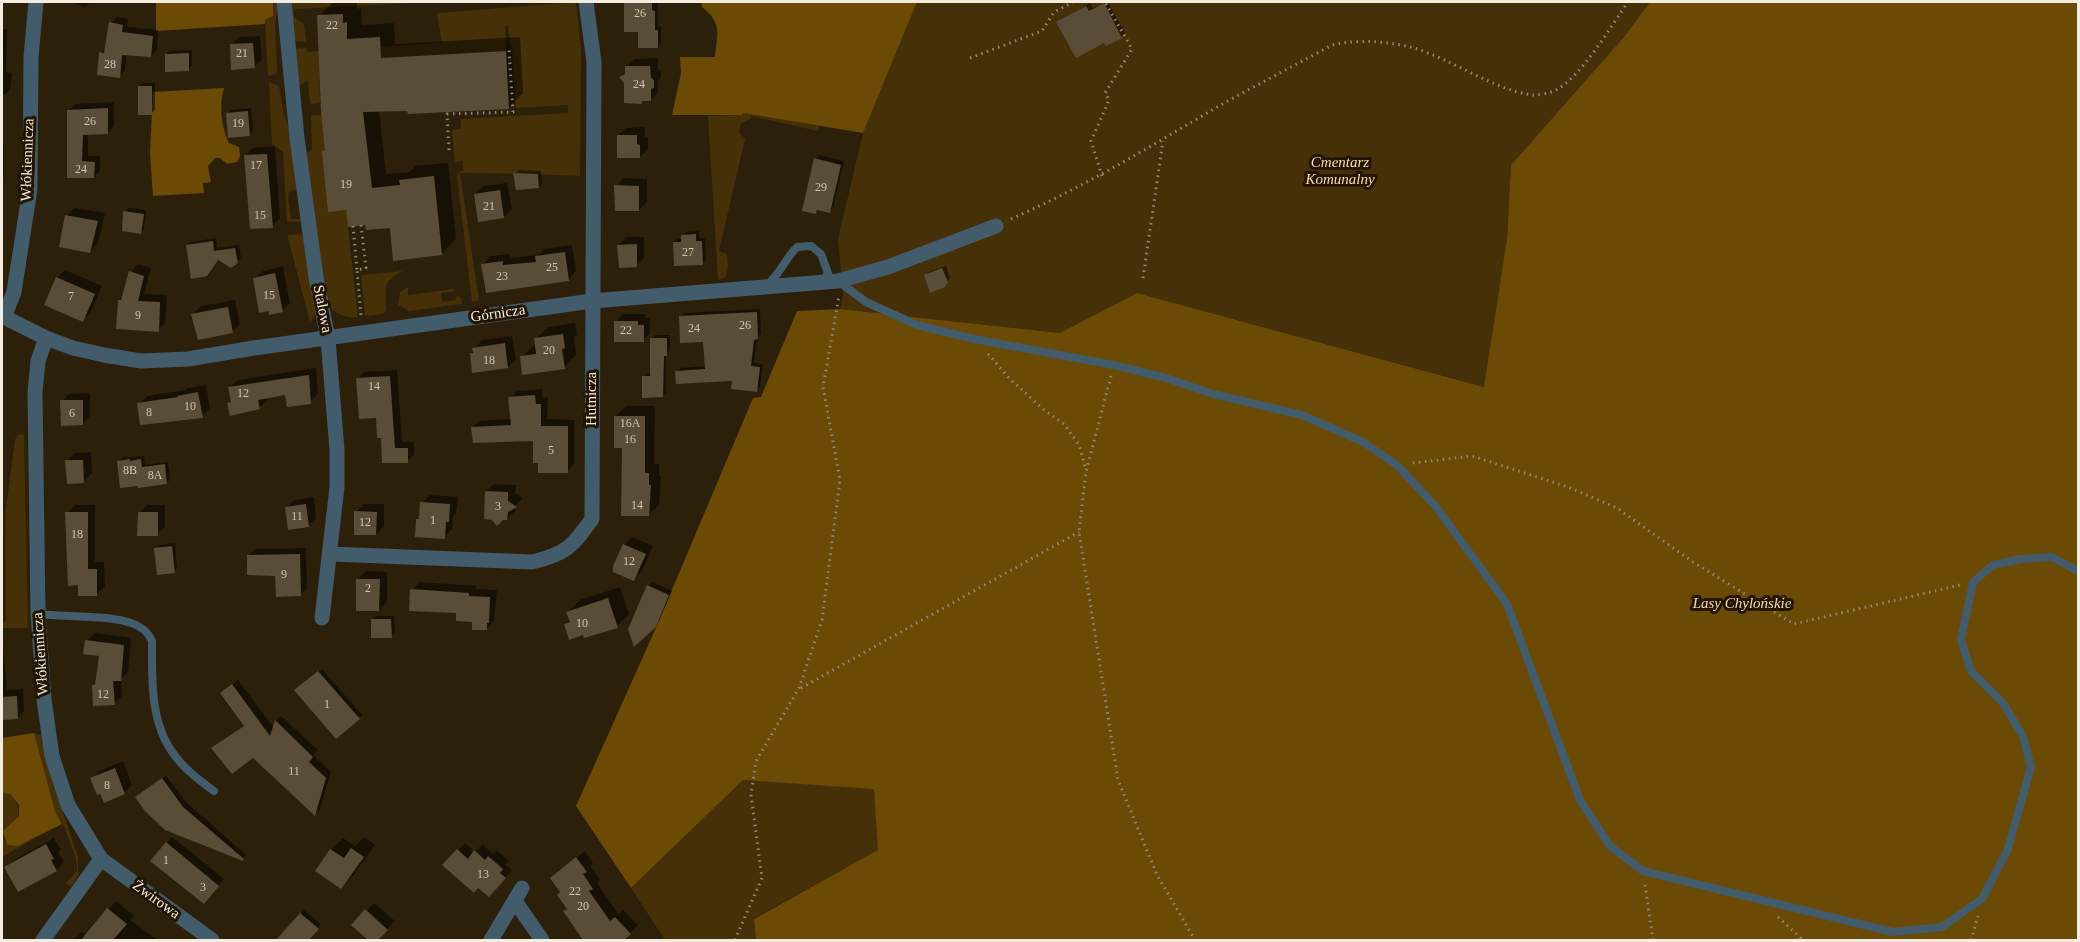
<!DOCTYPE html>
<meta charset="utf-8">
<style>
body{margin:0}
#map{position:relative;width:2080px;height:942px;overflow:hidden;background:#2c200b;font-family:Georgia,serif}
canvas{display:block}
.frame{position:absolute;inset:0;border:3px solid #f4ecdf;pointer-events:none}
</style>
<div id="map">
<canvas width="2080" height="942"></canvas>
<div class="frame"></div>
</div>
<script>
const ctx = document.querySelector('canvas').getContext('2d');
ctx.lineJoin = 'round';
function fill(path, color) { ctx.fillStyle = color; ctx.fill(path, 'evenodd'); }
function strokePath(path, color, width, dash) { ctx.strokeStyle = color; ctx.lineWidth = width; ctx.lineCap = dash ? 'butt' : 'round'; ctx.setLineDash(dash || []); ctx.stroke(path); }
function write(font, color, halo, rows, align = 'center') {
  ctx.font = font + ' Georgia,serif'; ctx.lineWidth = 6; ctx.setLineDash([]); ctx.textBaseline = 'middle'; ctx.strokeStyle = halo; ctx.fillStyle = color; for (const [text, x, y, turn = 0] of rows) {
    ctx.save(); ctx.translate(x, y); ctx.rotate((+turn || 0) * Math.PI / 180); ctx.textAlign = isNaN(turn) ? turn : align; if (halo) ctx.strokeText(text, 0, 0); ctx.fillText(text, 0, 0); ctx.restore();
  }
}
const green = new Path2D(`
 M273,2H279L275,23L277,71L276,74L268,76L265,20L273,16Z
 M289,2H434L294,9V17L304,24L306,42L292,41Z
 M576,2L581,50L580,176L538,174L460,173L479,301L472,302L457,176L459,173L463,170V161L455,162L452,130L461,129V119L568,113V105L516,108L512,47H510L508,25L505,26L506,51L319,62L320,103L310,104L308,80L296,88L293,49L306,48L307,52L442,43L437,13Z
 M917,2H1650L1624,37L1511,165L1507,239L1485,387L1137,293L1061,333L840,309L843,294L838,239L863,133Z
 M269,82L279,86L283,110L291,137L301,189L289,191L288,197L291,219H302L301,222H287L283,152L272,144Z
 M743,113L820,126L818,131L751,116L750,119L741,123L739,132L745,139L719,251L727,254L728,267L726,277L718,280L708,116L742,115Z
 M311,115H321L327,151H323L346,210L358,317C347,319 336,314 328,306L303,155L312,150Z
 M305,234L319,310L310,322L288,238V235Z
 M403,271C381,282 386,289 386,310L383,314L365,316L361,275Z
 M408,287V295L454,289L455,291L441,293L442,302L456,300L457,295L461,298L462,304L409,311L398,305L400,292Z
 M21,434L24,435L28,628H2V622L6,621L5,516L15,440L17,435Z
 M34,733L41,735L55,789L78,857V876L71,887L66,883L77,871L76,859L63,824L55,812Z
 M743,780L874,788L879,850L754,918L756,940H665L631,888Z
 M2,793L10,794C27,815 15,818 4,839L7,845L18,846L32,840L2,857Z`);
const forest = new Path2D(`
 M156,2H273V16L265,20V24L156,31Z
 M701,2H917L863,133L743,113L742,115H672L681,73L680,57H715C717,33 723,24 702,7Z
 M1650,2H2078V940H756L754,919L878,850L874,789L743,780L631,888L576,806L655,630L753,398L761,397L797,311L840,309L1060,333L1137,293L1484,387L1507,239L1511,165L1624,37Z
 M224,88C219,105 221,127 229,143L239,147L240,156L237,162L227,164L220,158H215L208,166L211,182L203,183L204,193L153,196L150,153L153,92Z
 M34,733L55,811L62,824L18,846L7,845L3,831L19,816V805L10,794L2,793V738Z`);
const shadow = new Path2D(`
 M71,2H90L86,7Z
 M333,2H357V9L361,8L362,25L394,23L395,44L520,37L523,93L508,108L379,110L386,174L410,172L415,166L448,163L456,239L441,254L391,226L366,223L347,208L324,152L326,149L319,16Z
 M626,2H658V27H661V43L658,47L639,31H625Z
 M1106,2H1108L1125,33L1121,37L1058,22L1090,3L1093,8Z
 M117,17L128,19L127,27L158,30L157,50L151,56L127,53L125,70L119,76L101,53L106,48L111,23Z
 M2,29H7L6,72L12,73L10,90L6,94H2Z
 M260,36L262,59L254,67L231,45L239,37Z
 M192,50V66L188,70L166,54L170,51Z
 M658,58V70L661,72V78L658,81V92L651,100H644L642,102L621,77L626,72V67L634,59Z
 M143,83H155V110L151,114L139,86Z
 M114,102V126L108,133H88V156H100V171L93,177L69,176V110L75,104Z
 M251,108L253,131L249,135L228,113L231,110Z
 M645,127V137H648V149L640,157L618,135L626,128Z
 M2,144H4V176L2,178Z
 M275,146L280,218L272,226L245,156L253,148Z
 M819,155L844,161L833,208L829,211L820,209L816,213V159Z
 M519,170L541,171L542,183L539,186L515,174Z
 M624,178L647,179V202L639,210L616,186Z
 M507,183L512,209L504,217L475,194L483,186Z
 M74,208L105,213L98,243L90,251L66,216Z
 M128,208L146,210L144,229L140,232L125,212Z
 M699,231V238H705L706,260L702,263L674,242L678,239H682V236L686,232Z
 M626,237H644V258L636,266L618,245Z
 M216,238L217,248L239,245L241,258L237,262L219,259L188,245L191,242Z
 M572,245L576,271L569,279L483,264L491,256L510,254L511,258L538,255L545,249Z
 M138,264L151,268L144,294L167,295L165,323L158,330L119,300L123,296L131,272Z
 M283,266L290,303L282,311L255,278L263,271Z
 M946,266L950,278L944,286L926,276L929,272Z
 M65,270L102,286L91,312L83,320L57,278Z
 M235,300L240,324L232,332L193,314L201,306Z
 M760,309L761,334L757,338L754,363L763,364L760,387L756,390L734,379L677,372L680,368L706,366L704,340L681,317L684,313Z
 M623,314H645V318H650V333L643,340L616,321Z
 M575,323L577,335L574,337L576,355L564,367L522,357L534,345L537,344L536,339L548,327Z
 M655,335H670V350L666,354V392L663,396L643,377L647,373H652V338Z
 M512,336L516,359L508,367L471,353L482,340Z
 M316,368L318,394L310,402L286,393L267,397V400L259,408L229,403L232,400L230,387L238,380Z
 M397,370L402,442H414V454L407,462L383,436L377,417L357,379L364,372Z
 M206,385L210,408L202,416L139,404L147,396L185,390L187,388Z
 M542,389L543,398L548,397L547,419L574,420V464L567,471L535,439L472,428L479,421L512,419L510,398L517,391Z
 M90,393V416L83,424L62,401L69,394Z
 M626,406H655L654,464H659V476H661L659,505L648,515L616,416Z
 M91,452L92,473L84,481L67,461L75,453Z
 M144,456L145,465L168,462L170,479L167,483L119,461L122,458Z
 M494,484L516,485L515,493L523,498L515,506V511L507,519L486,491Z
 M430,495L458,497L456,513L453,517L452,529L444,537L418,520L421,516L422,503Z
 M314,497L316,518L308,526L287,507L294,500Z
 M364,504H384V526L376,534L356,512Z
 M75,505H95V562H104L105,586L97,594L67,513Z
 M147,505H165V527L157,534L139,513Z
 M632,537L653,546L642,571L634,579L624,545Z
 M175,543L177,568L174,572L156,549L160,545Z
 M306,548L307,588L300,595L277,574L248,556L255,549Z
 M366,571L387,572V602L379,610L358,579Z
 M420,582L476,586V589L497,590L494,621L486,629L458,612L412,590Z
 M652,582L672,591L659,621L635,645L649,586Z
 M620,587L629,614L617,626L584,633L566,624L570,619L568,612L580,600Z
 M376,616H394L395,633L391,637L372,619Z
 M2,633L7,690L23,689L24,711L17,718H2Z
 M95,633L131,638L128,672L121,679L122,696L114,703L94,686L97,683L101,655L87,641Z
 M322,669L362,715L359,718L300,687Z
 M238,680L274,728L276,721L281,716L318,750L313,755L331,772L320,809L315,814L253,756L213,748L245,725L227,688Z
 M123,761L132,785L124,793L104,801L92,779L100,771Z
 M166,776L187,803L246,855L242,859L141,794Z
 M172,837L224,879L209,897L152,861Z
 M364,837L375,845L353,875L341,887L317,870L331,850L343,838L355,846Z
 M54,838L61,850L58,852L64,862L56,870L6,868L14,860Z
 M465,843L475,852L482,844L493,854L496,850L509,861L505,865L512,870L496,888L458,850Z
 M585,851L593,863L590,866L600,880L597,883L619,915L623,910L638,925L624,938L626,940H585L565,912L568,908L562,892L560,870Z
 M116,901L134,916L130,920L158,940H111L94,927Z
 M374,903L395,921L377,940H371L353,925Z
 M304,910L321,925L308,940H278Z
 M82,932L93,940H74Z`);
const building = new Path2D(`
 M624,2H652V10L655,11V30H658V48H638V32H624Z
 M1104,3L1122,38L1106,46L1104,43L1076,58L1056,22L1086,6L1089,11Z
 M343,14V23L347,22V39L380,37L381,58L506,51L509,109L408,114L407,111L363,112L372,188L400,185L399,180L434,176L442,255L393,261L390,228L366,230L365,225L348,227L346,210L328,212L322,151H325L321,112L317,15Z
 M109,22L123,25L122,32L153,36L151,57L122,55L120,78L97,75L99,52L104,53Z
 M253,43L255,68L231,70L230,44Z
 M189,53V71L165,72V54Z
 M625,66H650L651,78L654,80V88L651,89V101H642V104L624,103V83L619,77L625,74Z
 M138,86H152V115H138Z
 M108,108V134L83,135L82,161L95,162L94,178H67V110Z
 M248,111L250,136L228,138L226,113Z
 M617,135H637V144L640,145V158H617Z
 M267,154L273,228L250,229L244,155Z
 M814,158L841,165L830,213L817,210L816,214L802,211Z
 M513,173L538,174L539,188L516,190Z
 M614,185L639,186V211H615Z
 M500,190L504,218L478,222L474,194Z
 M123,211L144,214L141,234L122,231Z
 M65,215L98,221L90,253L59,247Z
 M696,234V241H702L703,265L674,266L673,242H681V235Z
 M213,241L214,251L235,248L238,263L231,268L218,260L207,276L191,279L186,245Z
 M637,244V267L619,268L617,245Z
 M565,252L569,281L486,293L481,264L503,261V265L536,262L535,256Z
 M942,268L948,282L945,287L930,293L924,275Z
 M129,271L144,276L138,301L160,302L159,332L116,329L118,300H121Z
 M275,273L283,312L269,315V311L259,313L253,278Z
 M56,277L95,294L83,322L44,305Z
 M228,307L233,333L198,340L191,314Z
 M757,312L758,339L754,340L751,366L760,367L757,392L731,389L732,381L676,384L675,371L705,369L703,342L680,343L679,316Z
 M614,321H638V325H644V342H614Z
 M563,334L565,348L562,349L565,369L522,375L520,356L536,354L534,338Z
 M650,338H667V356H664L663,397L642,398V376H650Z
 M505,343L508,368L472,373L470,353H473L472,348Z
 M309,375L311,404L287,407L285,395L258,400L260,409L230,416L227,403L231,402L228,387Z
 M390,376L395,448H408V463H382L381,438H377L376,418L359,419L356,378Z
 M198,392L203,418L140,425L137,403L178,397L177,396Z
 M535,395L536,404H541V426H568V473H538V463H533V441L473,443L471,427L511,425L508,397Z
 M60,400H83V425L61,426Z
 M614,416H645V473H649V485H651L649,516H621L622,448H614Z
 M130,459V461L141,459L142,467L165,464L167,484L138,488V486L120,488L117,461Z
 M65,460H83L84,483L67,484Z
 M485,491L508,492V501L517,507L508,512L507,520H503L497,526L492,520L484,519Z
 M420,502L450,504L449,522H446L445,539L415,537L416,519H419Z
 M306,504L309,527L288,530L285,507Z
 M354,511L377,512L376,535H354Z
 M65,512H88V569H97V596H78V585L68,586Z
 M138,512H158V536H137Z
 M623,544L646,554L634,581L613,572V566Z
 M172,546L175,573L157,575L154,548Z
 M300,554L301,596L276,597L275,576L247,575V555Z
 M356,579H380L379,611H356Z
 M647,585L669,595L656,627L634,647L628,629Z
 M410,589L469,593V596L490,597L489,623H487V630H472V622L456,621V613L409,611Z
 M608,598L618,628L584,638L583,635L569,640L564,624L570,622L566,612Z
 M371,619H391L392,638H371Z
 M85,640L124,645L121,681H113L115,705L93,706L92,685H95L99,656L83,654Z
 M318,671L360,719L336,739L294,690Z
 M232,684L270,736L275,720L313,757L309,762L326,778L315,816L253,758L232,774L211,748L244,726L220,693Z
 M17,696L18,719L2,720V697Z
 M115,768L125,794L104,803L100,794L97,795L90,778Z
 M162,778L183,807L244,859L243,861L165,830L145,811L135,797Z
 M166,842L219,886L204,904L150,861Z
 M46,844L54,859L51,860L57,871L18,892L4,867Z
 M351,848L364,857L341,889L315,871L330,849L344,858Z
 M457,849L468,859L474,850L485,860L488,856L503,869L500,873L506,878L489,897L478,888L474,893L442,865Z
 M576,857L587,872L583,874L593,889L589,891L610,921L615,917L631,934L624,940H583L563,911L567,909L557,895L560,892L550,878Z
 M107,908L127,924L113,940H81Z
 M365,909L388,930L378,940H368L351,925Z
 M300,913L319,929L309,940H276Z`);
const path = new Path2D(`
 M970,58L1042,31L1054,12L1073,2
 M449,150L447,114L513,112L509,49
 M1102,176L1091,141L1109,100L1105,93L1132,49L1105,2
 M1011,219C1084,187 1151,146 1219,106C1256,85 1294,66 1332,45C1358,39 1387,41 1414,48C1451,59 1496,91 1533,95C1540,95 1550,93 1556,90C1582,76 1611,26 1628,2
 M361,225L366,268L357,270L361,316
 M353,226L357,270
 M1143,278L1163,141
 M988,354L1010,379L1044,410L1064,424L1079,445L1086,470
 M1111,376L1086,472L1079,532L1118,780L1157,875L1195,940
 M1413,463L1472,456L1568,487L1617,508L1693,562L1794,624L1960,585
 M801,688L1079,532
 M1645,885L1653,940
 M1778,917L1803,940
 M735,940L762,878L751,795L756,761L799,688L822,620L840,480L823,387L839,296
 M1971,940L1978,916`);
const service = new Path2D(`
 M838,281L866,302L917,325L974,339L1114,365L1166,378L1213,394L1302,415L1363,442L1397,465L1437,508L1507,604L1580,800L1610,846L1643,871L1893,932L1942,927L1982,899L2008,849L2031,767L2023,736L2003,703L1971,671L1961,640L1973,582L1993,565L2021,559L2052,557L2078,571
 M767,285C780,274 785,259 797,247L811,246L821,254L828,273L823,281
 M38,614C64,617 109,615 131,623C141,626 148,632 152,641C152,678 150,722 173,753C183,768 199,780 214,791`);
const minor = new Path2D(`
 M284,2L297,138L316,277L328,339L337,450V487L322,618
 M2,316L46,338L73,348L104,355L141,361L188,359L254,348L592,301L838,281L888,267L996,226
 M4,317L14,292L30,189L31,57L36,2
 M46,338L38,361L35,392L38,614L44,699L52,756L68,805L101,859L212,940
 M331,554L532,562C566,554 572,547 592,519L594,62L586,2
 M515,901L542,940
 M43,940L101,859
 M491,940L522,888`);
const numberNames = [
 ["26",640,14],
 ["22",332,26],
 ["21",242,54],
 ["28",110,65],
 ["24",639,85],
 ["26",90,122],
 ["19",238,124],
 ["17",256,166],
 ["24",81,170],
 ["19",346,185],
 ["29",821,188],
 ["21",489,207],
 ["15",260,216],
 ["27",688,253],
 ["25",552,268],
 ["23",502,277],
 ["15",269,296],
 ["7",71,297],
 ["9",138,316],
 ["26",745,326],
 ["24",694,329],
 ["22",626,331],
 ["20",549,351],
 ["18",489,361],
 ["14",374,387],
 ["12",243,394],
 ["10",190,407],
 ["8",149,413],
 ["6",72,414],
 ["16A",630,424],
 ["16",630,440],
 ["5",551,451],
 ["8B",130,471],
 ["8A",155,476],
 ["14",637,506],
 ["3",498,507],
 ["11",297,517],
 ["1",433,521],
 ["12",365,523],
 ["18",77,535],
 ["12",629,562],
 ["9",284,575],
 ["2",368,589],
 ["10",582,624],
 ["12",103,695],
 ["1",327,705],
 ["11",294,772],
 ["8",107,786],
 ["1",166,861],
 ["13",483,875],
 ["3",203,888],
 ["22",575,892],
 ["20",583,907]
];
const streetNames = [
 ["Włókiennicza",28,160,-88],
 ["Stalowa",322,309,79],
 ["Górnicza",498,314,-8],
 ["Hutnicza",592,399,-90],
 ["Włókiennicza",41,654,-94],
 ["Żwirowa",156,900,36]
];
const parkNames = [
 ["Cmentarz",1340,163],
 ["Komunalny",1340,180],
 ["Lasy Chylońskie",1742,604]
];
fill(green, '#463008');
fill(forest, '#6b4a05');
fill(shadow, '#0007');
fill(building, '#5a4d37');
strokePath(path, '#938978', 3, [1.5, 4.5]);
strokePath(service, '#425c6b', 8);
strokePath(minor, '#425c6b', 15);
write('12px', '#cec4b5', null, numberNames);
write('15px', '#f4ecdf', '#221603', streetNames);
write('italic 15px', '#fbdcac', '#221603', parkNames);
</script>
